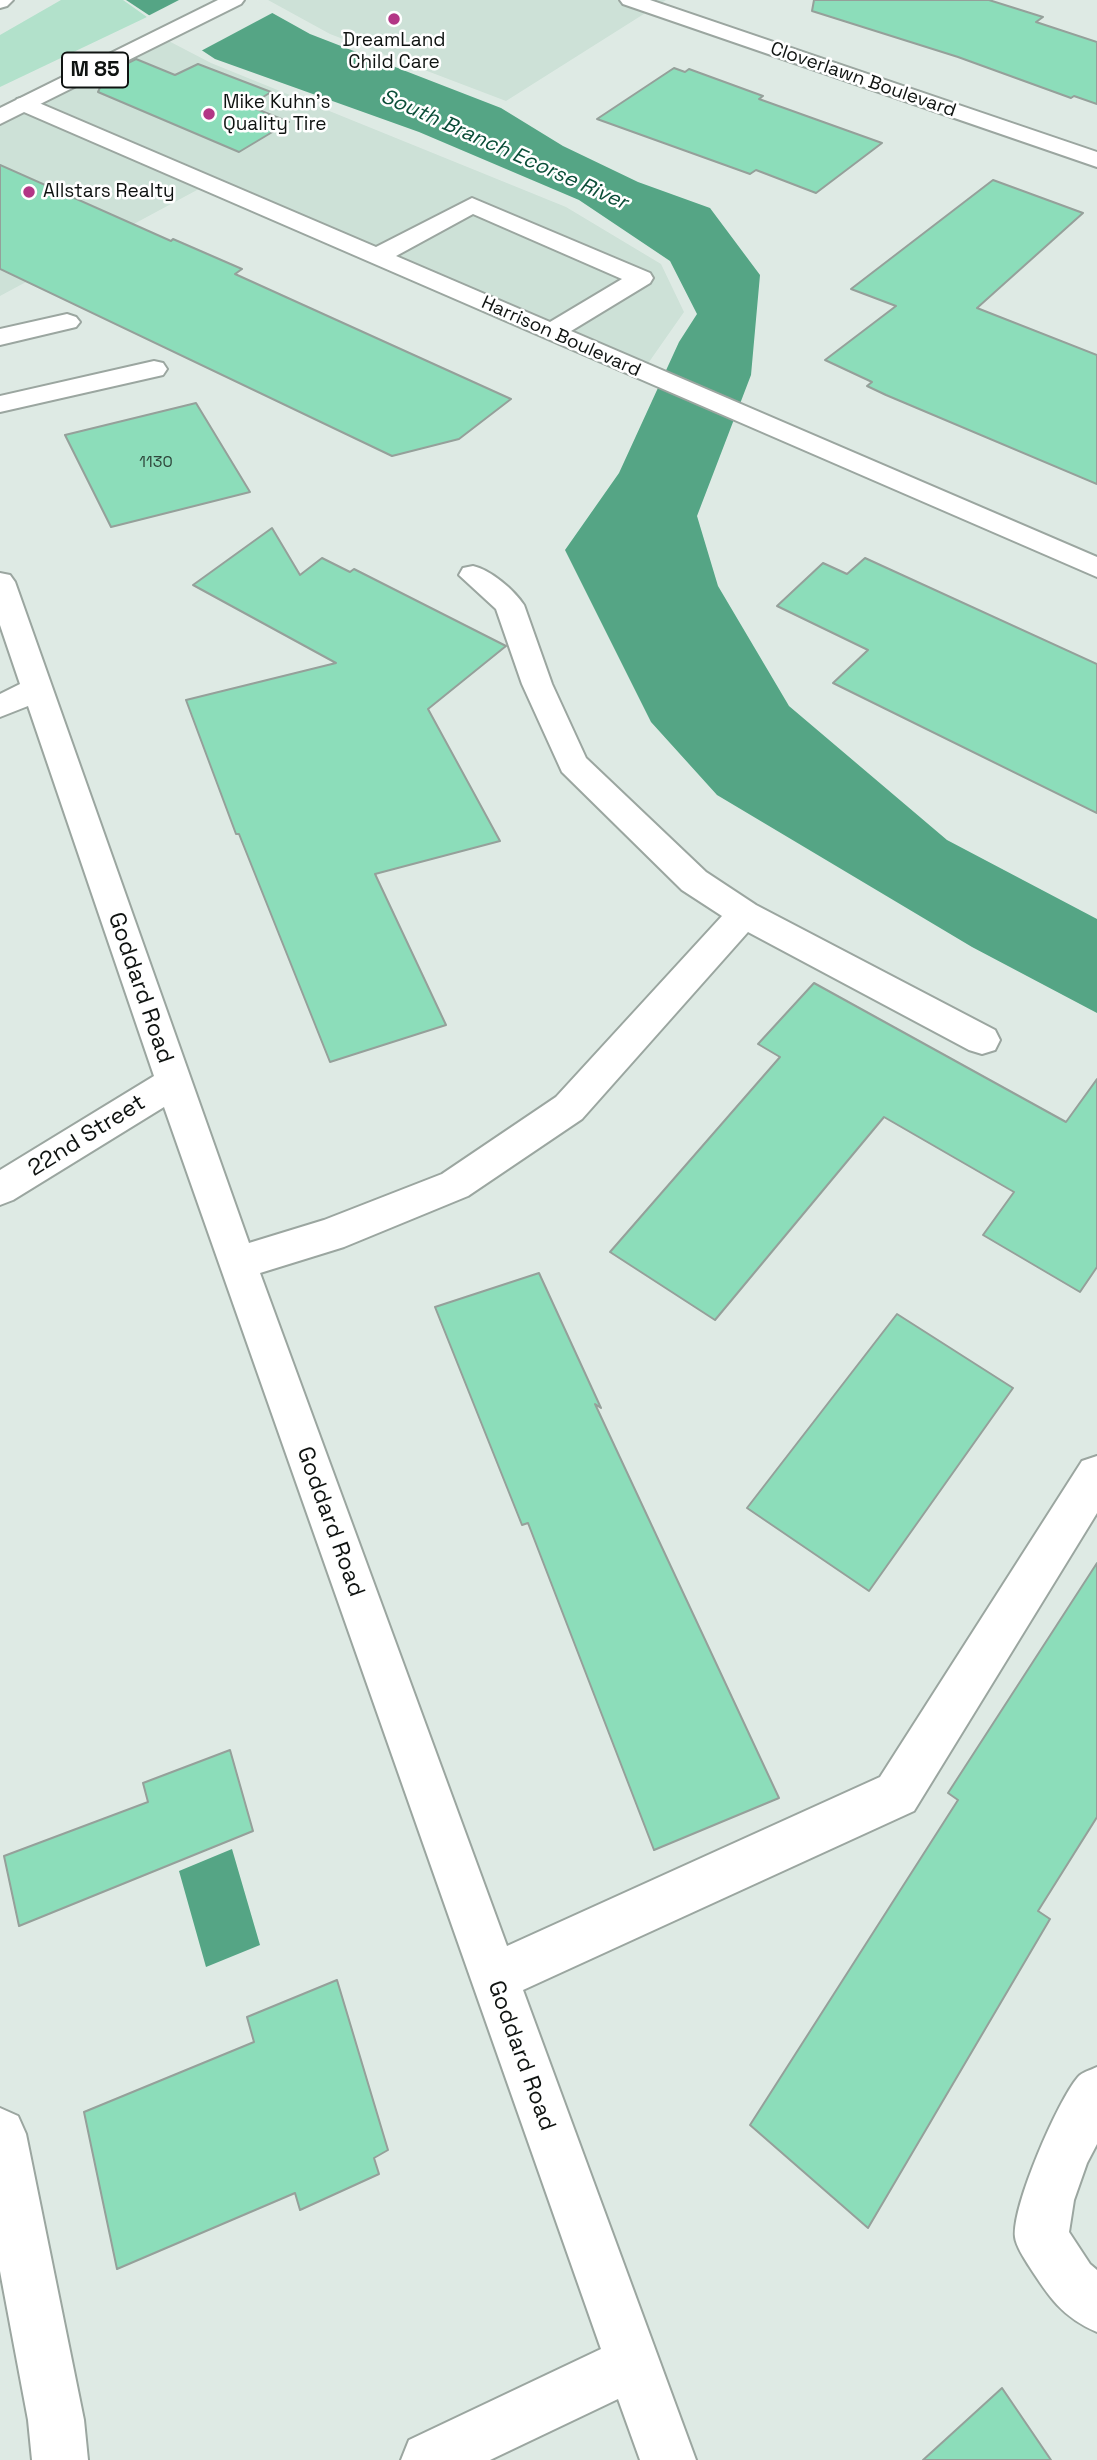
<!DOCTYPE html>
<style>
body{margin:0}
canvas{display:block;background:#deeae4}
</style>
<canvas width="1097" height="2460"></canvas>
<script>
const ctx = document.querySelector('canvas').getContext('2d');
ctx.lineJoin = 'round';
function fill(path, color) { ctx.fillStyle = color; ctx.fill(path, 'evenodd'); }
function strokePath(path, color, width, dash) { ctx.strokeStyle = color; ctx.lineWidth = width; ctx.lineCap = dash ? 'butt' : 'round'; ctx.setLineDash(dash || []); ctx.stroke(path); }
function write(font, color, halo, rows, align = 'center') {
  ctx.font = font + ' "Space Grotesk",sans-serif'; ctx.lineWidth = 5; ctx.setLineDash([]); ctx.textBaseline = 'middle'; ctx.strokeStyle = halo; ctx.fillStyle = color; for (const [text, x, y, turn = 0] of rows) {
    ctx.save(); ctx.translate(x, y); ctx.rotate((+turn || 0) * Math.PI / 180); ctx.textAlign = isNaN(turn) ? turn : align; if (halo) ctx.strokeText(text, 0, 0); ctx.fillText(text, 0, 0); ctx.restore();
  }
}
const built = new Path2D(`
 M268,0H666L506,101L330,34Z
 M161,37L211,63L566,207L661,264L684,312L642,372L210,183L0,296V117Z`);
const green = new Path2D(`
 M61,0H123L147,17L0,87V35Z`);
const water = new Path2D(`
 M126,0H249L310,34L501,108L563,146L638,182L710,208L760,275L751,375L697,516L718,586L789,706L947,840L1097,919V1013L972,947L717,795L651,722L565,550L619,473L679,342L697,314L670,261L579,200L419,132L215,59Z
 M232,1849L260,1945L206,1967L179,1871Z`);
const pier = new Path2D(`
 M179,0H256L276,11L199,52L146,17Z`);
const building = new Path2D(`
 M814,0H989L1043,17L1036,22L1097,42V104L1074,96L1071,98L958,57L812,11Z
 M136,59L175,75L198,64L271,92L249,106L289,122L239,152L98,92L106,74Z
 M674,68L685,72L689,69L763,96L759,99L882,143L816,193L756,170L750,174L597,119Z
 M0,165L171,241L173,239L242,269L235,274L511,399L459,439L392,456L0,269Z
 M993,180L1083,213L977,308L1097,355V484L886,395L867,386L872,382L825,360L896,306L851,289Z
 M196,403L250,492L111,527L65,435Z
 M272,528L300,575L322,558L350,572L354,569L506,646L428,709L500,841L375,874L446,1025L330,1062L239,834H236L186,700L336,663L193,585Z
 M865,558L1097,664V813L833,683L868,650L777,606L823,563L847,574Z
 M814,983L1066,1122L1097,1079V1267L1080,1292L983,1235L1014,1192L884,1117L715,1320L610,1252L780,1057L758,1044Z
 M539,1273L601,1408L595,1404L779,1798L654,1850L528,1523L522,1525L435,1307Z
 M897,1314L1013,1388L869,1591L747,1508Z
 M1097,1563V1817L1038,1911L1050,1919L868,2228L750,2125L958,1800L948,1793Z
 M230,1750L253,1831L19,1926L4,1856L148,1802L143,1783Z
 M337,1980L388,2150L374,2158L379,2174L300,2210L295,2193L117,2269L84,2112L254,2042L247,2017Z
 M1002,2388L1051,2460H923Z`);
const minor = new Path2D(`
 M620,0H650L1097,152V167L623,4Z
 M25,97L376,247L472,198L650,273L653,278L650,283L571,331L1097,557V577L17,109L14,104L17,99ZM473,214L622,279L550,322L396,256Z
 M67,314L76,317L80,322L76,327L0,345V329Z
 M154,361L163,363L167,369L163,375L0,412V396Z
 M473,566C491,570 514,590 524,605L552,684L586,758L706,872L756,905L995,1030L1000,1040L995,1050L982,1054L969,1050L748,932L582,1119L468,1196L344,1247L260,1273L507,1946L880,1777L1082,1461L1097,1456V1513L914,1811L523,1990L696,2460H640L618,2399L490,2460H401L409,2440L601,2349L164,1107L13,1200L0,1205V1170L154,1076L28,706L0,717V694L20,684L0,625V573L10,575L15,582L249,1243L324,1220L442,1174L556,1097L722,916L682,890L562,772L522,684L496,609L459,575L463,568Z
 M1097,2067V2144L1087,2163L1074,2200L1069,2232L1090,2264L1097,2270V2332C1062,2317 1049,2297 1029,2266C1024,2258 1016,2246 1015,2237C1012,2206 1058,2100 1078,2077C1082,2072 1091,2070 1097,2067Z
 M0,2108L18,2116L26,2134L84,2420L88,2460H32L28,2420L0,2271Z`);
const major = new Path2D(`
 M0,0H13L7,6L0,8Z
 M218,0H244L241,4L0,124V108Z`);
const markers = [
 [394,19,7,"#b33686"],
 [209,114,7,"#b33686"],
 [29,192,7,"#b33686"]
];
const farNumbernames = [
 ["1130",156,463]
];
const farPoinames = [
 ["DreamLand",394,41,"center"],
 ["Child Care",394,63,"center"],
 ["Mike Kuhn's",223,103],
 ["Quality Tire",223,125],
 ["Allstars Realty",43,192]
];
const farStreetnames = [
 ["Cloverlawn Boulevard",863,80,19],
 ["Harrison Boulevard",561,337,24]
];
const shields = [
 [95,70,66]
];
const shieldNames = [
 ["M 85",95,70]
];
const farWaternames = [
 ["South Branch Ecorse River",504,150,24]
];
const streetNames = [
 ["Goddard Road",140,988,71],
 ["22nd Street",87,1136,-32],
 ["Goddard Road",330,1522,70],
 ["Goddard Road",521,2056,70]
];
fill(built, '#cde1d7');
fill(green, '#b2e1cb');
fill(water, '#55a585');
fill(pier, '#deeae4');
fill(building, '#8cddba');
strokePath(building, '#95a09a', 2);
strokePath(minor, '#9ba6a0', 4);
strokePath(major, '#9ba6a0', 4);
fill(minor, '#fff');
fill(major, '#fff');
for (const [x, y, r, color] of markers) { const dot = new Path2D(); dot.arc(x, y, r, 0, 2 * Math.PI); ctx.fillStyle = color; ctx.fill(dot); strokePath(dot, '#fff', 2.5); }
write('16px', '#2e463b', null, farNumbernames);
write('19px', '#0f1311', '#fff', farPoinames, 'left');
write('19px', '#0f1311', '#fff', farStreetnames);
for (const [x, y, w] of shields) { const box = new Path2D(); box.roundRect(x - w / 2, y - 17.5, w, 35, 5); ctx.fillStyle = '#fff'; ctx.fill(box); strokePath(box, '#0f1311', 2); }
write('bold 21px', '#0f1311', null, shieldNames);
write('italic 21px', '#0b4e38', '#fff', farWaternames);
write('23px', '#0f1311', '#fff', streetNames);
</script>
